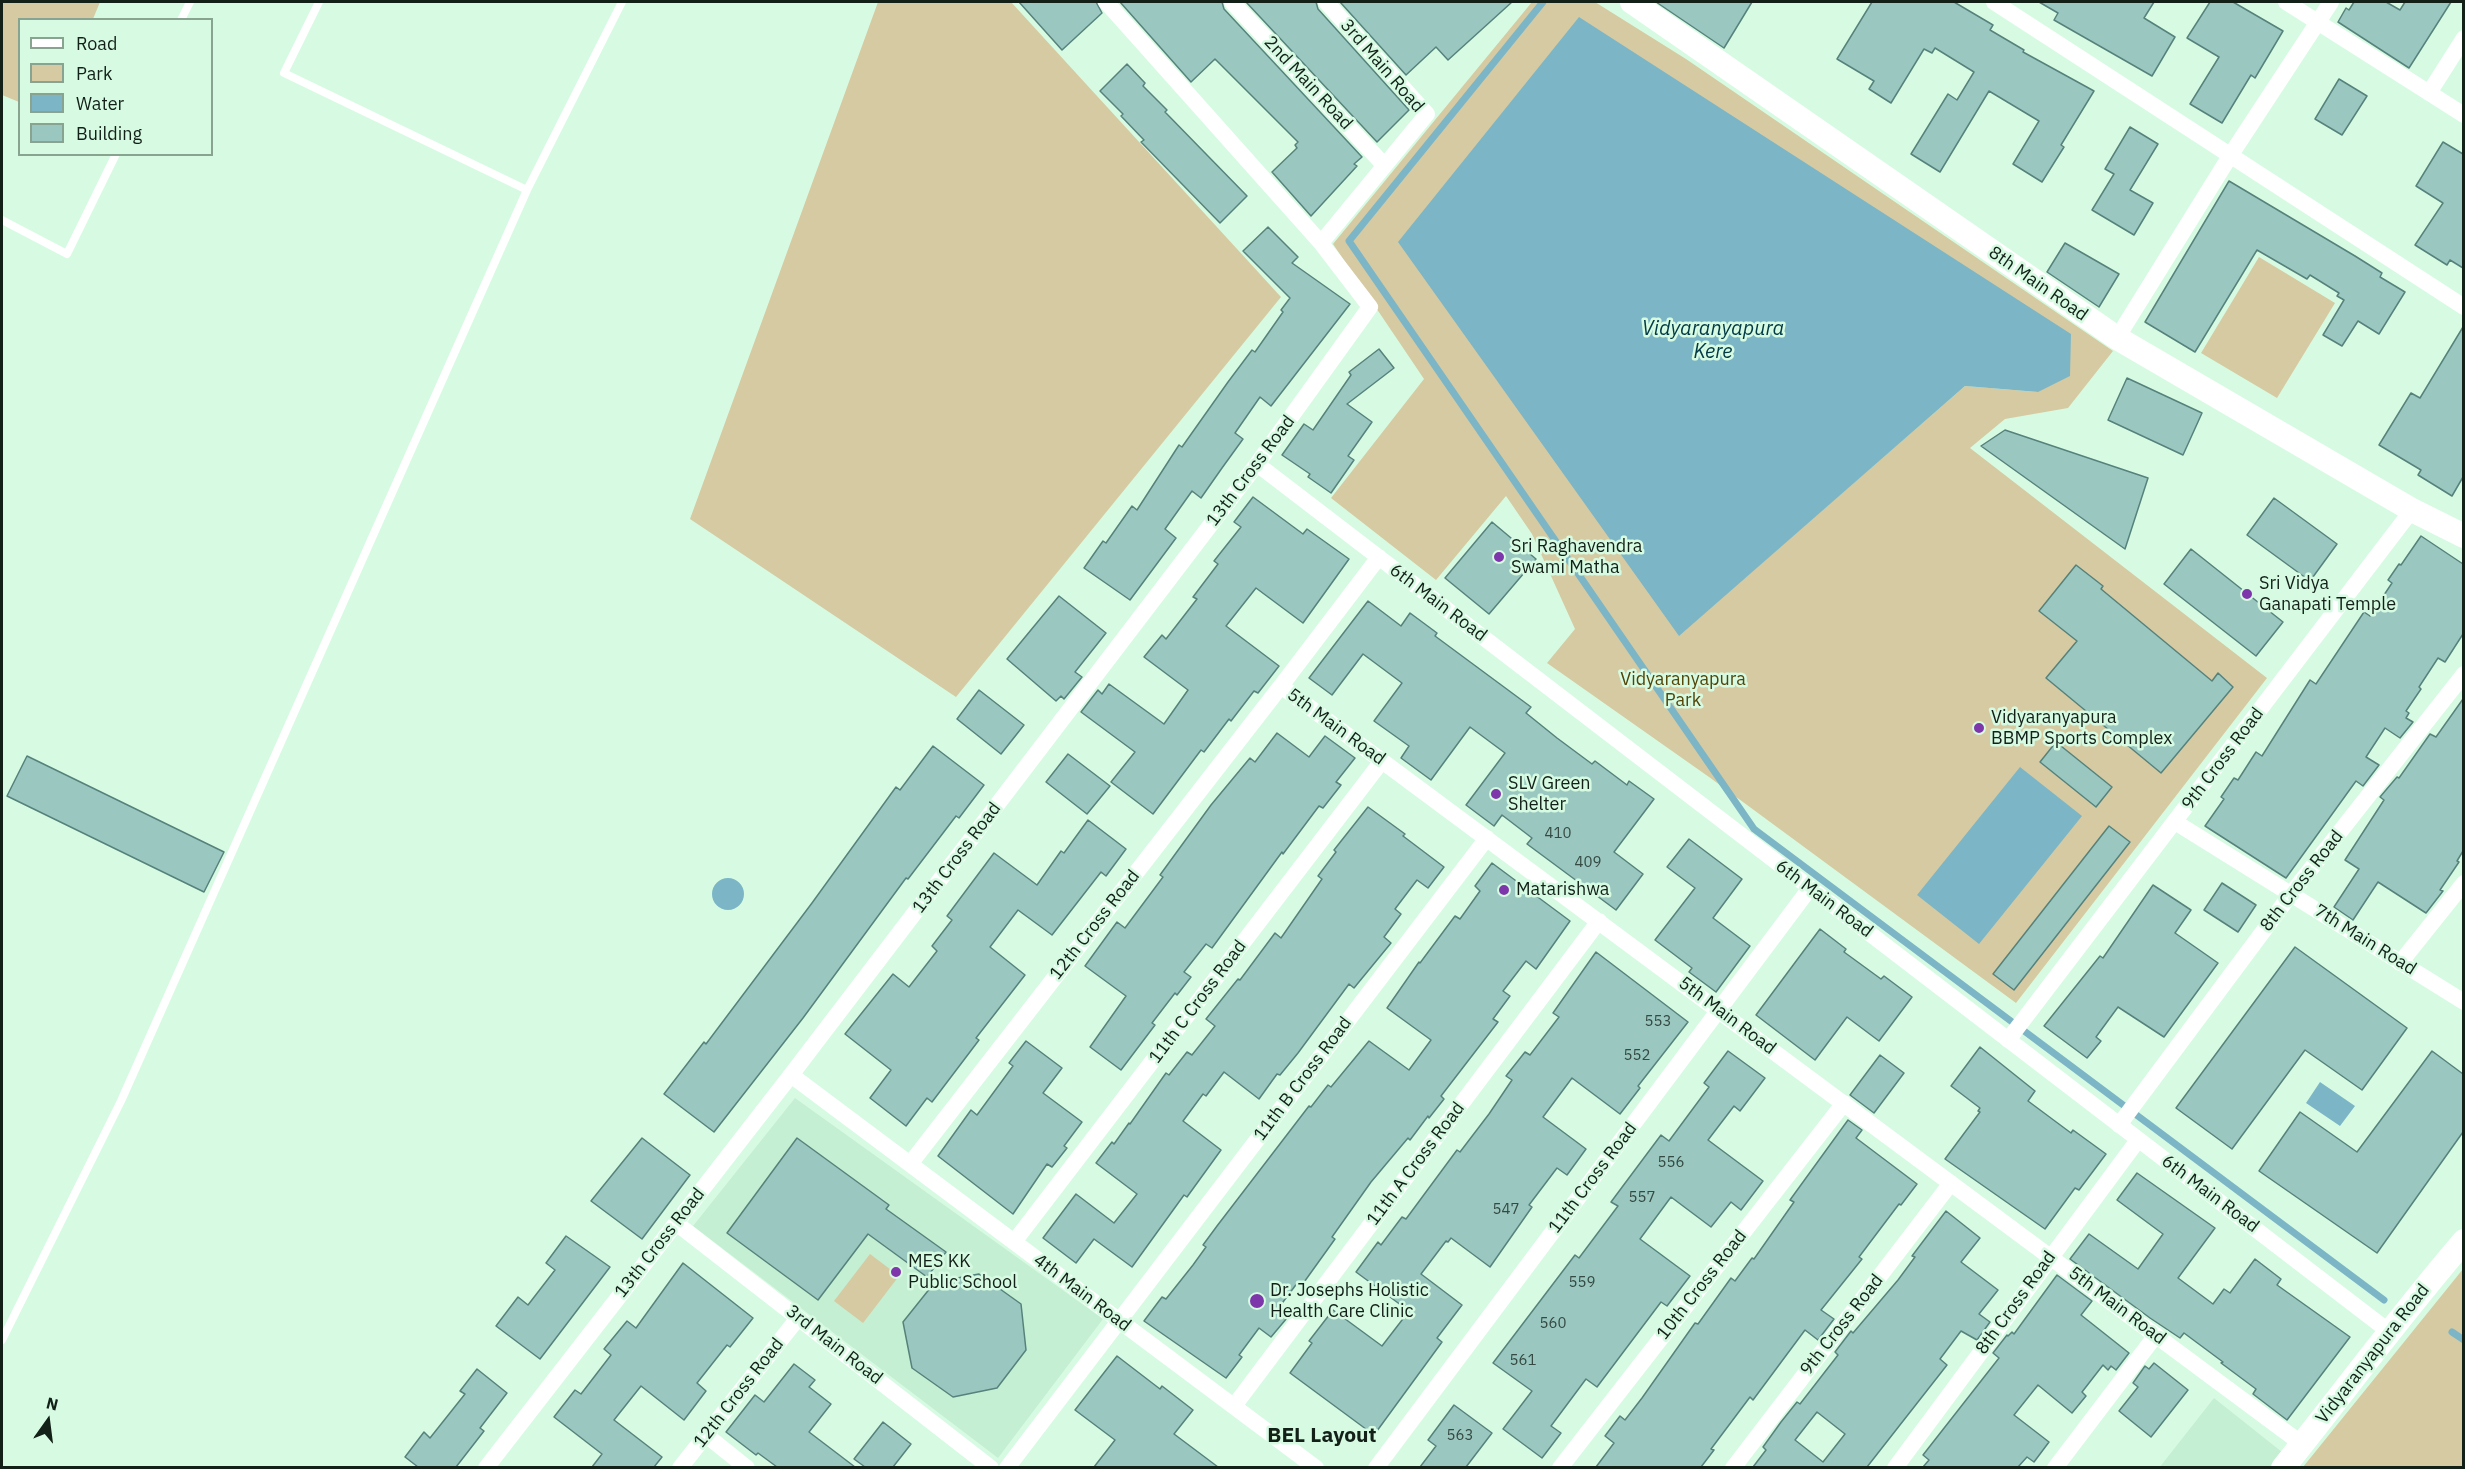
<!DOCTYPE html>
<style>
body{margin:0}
#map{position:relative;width:2465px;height:1469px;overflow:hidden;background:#d7fbe2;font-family:"IBM Plex Sans",sans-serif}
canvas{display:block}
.frame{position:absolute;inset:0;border:3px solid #132018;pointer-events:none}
.legend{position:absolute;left:18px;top:18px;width:195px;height:138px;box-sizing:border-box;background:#d7fbe2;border:2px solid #89a391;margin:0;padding:8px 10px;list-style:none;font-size:18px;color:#132018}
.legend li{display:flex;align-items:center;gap:12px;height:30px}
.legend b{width:30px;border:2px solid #89a391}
.north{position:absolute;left:18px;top:1391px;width:60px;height:60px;-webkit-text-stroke:4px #d7fbe2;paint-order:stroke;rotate:14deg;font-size:16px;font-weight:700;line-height:24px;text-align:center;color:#132018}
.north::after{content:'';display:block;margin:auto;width:21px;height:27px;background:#132018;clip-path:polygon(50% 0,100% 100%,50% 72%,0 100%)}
</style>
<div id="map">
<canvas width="2465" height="1469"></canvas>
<div class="frame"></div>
<ul class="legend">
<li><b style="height:8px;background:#fff"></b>Road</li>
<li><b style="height:16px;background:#d6caa3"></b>Park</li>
<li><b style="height:16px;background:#7cb6c6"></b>Water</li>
<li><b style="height:16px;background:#9ac8c1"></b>Building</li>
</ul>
<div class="north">N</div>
</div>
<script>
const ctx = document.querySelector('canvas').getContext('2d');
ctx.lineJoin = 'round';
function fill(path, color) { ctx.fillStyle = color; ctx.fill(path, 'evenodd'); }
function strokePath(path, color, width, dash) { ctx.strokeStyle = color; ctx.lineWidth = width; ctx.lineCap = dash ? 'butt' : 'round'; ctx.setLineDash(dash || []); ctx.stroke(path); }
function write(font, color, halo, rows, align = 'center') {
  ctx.font = font + ' "IBM Plex Sans",sans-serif'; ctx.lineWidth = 5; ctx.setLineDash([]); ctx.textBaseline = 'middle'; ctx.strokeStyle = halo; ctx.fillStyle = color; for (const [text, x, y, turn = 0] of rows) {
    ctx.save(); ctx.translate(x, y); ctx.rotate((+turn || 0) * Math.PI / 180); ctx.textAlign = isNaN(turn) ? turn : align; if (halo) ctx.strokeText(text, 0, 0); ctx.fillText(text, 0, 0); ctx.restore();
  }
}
const built = new Path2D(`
 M795,1098L1103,1319L998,1458L693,1226Z
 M2214,1398L2287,1456L2278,1467L2159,1468Z`);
const green = new Path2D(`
 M2,2H100L93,19L20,20L19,102L2,95Z
 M878,2H1011L1281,297L956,697L690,519Z
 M1532,2H1595L1686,59L2113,351L2068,408L2005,419L1970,448L2267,678L2016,1003L1709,777L1547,663L1575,629L1532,534L1506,496L1436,580L1331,498L1424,379L1333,244ZM1580,18L2038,392L1965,386L1679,635Z
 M2259,257L2335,303L2277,398L2201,353Z
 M870,1254L899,1276L863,1323L834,1301Z
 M2463,1269V1467H2303Z`);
const water = new Path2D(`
 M1579,17L2071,334L2070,376L2038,392L1965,386L1679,636L1398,242Z
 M2020,767L2082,816L1979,944L1917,895Z
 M712 894a16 16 0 1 1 32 0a16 16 0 1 1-32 0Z
 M2320,1082L2355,1106L2340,1126L2306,1103Z`);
const stream = new Path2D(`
 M1543,2L1349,241L1754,829L2384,1300
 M2452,1332L2464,1340`);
const building = new Path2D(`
 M1019,2H1096L1102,13L1062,50Z
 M1120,2H1222L1224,9L1362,157L1354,164L1357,166L1311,216L1272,172L1297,148L1295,145L1298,142L1215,59L1191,82Z
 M1246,2H1316L1318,9L1409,110L1377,142Z
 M1340,2H1512L1448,60L1436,47L1406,75Z
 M1656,2H1752L1724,48Z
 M1872,2H1954L1993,25L1990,30L2024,50L2023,52L2094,91L2061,145L2064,147L2042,182L2013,164L2039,121L1989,91L1940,172L1911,154L1948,94L1957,100L1974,72L1935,48L1932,53L1924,49L1891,103L1869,89L1874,81L1837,59Z
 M2039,2H2154L2144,18L2175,37L2152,76L2054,20L2058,13Z
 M2210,2H2233L2283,31L2255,78L2251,75L2222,123L2190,104L2219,57L2187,38Z
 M2354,2H2386L2400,10L2405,2H2451L2409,68L2338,22L2346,8L2349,10Z
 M1127,64L1145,83L1143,86L1167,110L1165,112L1247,196L1220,223L1141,142L1144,140L1121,116L1123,114L1100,91Z
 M2339,79L2367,96L2342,135L2315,119Z
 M2130,127L2158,144L2130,190L2153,203L2134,235L2092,210L2114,174L2105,169Z
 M2443,142L2463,154V268L2450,260L2447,265L2415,245L2443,203L2416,186Z
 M2229,181L2355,256L2382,273L2380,277L2405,292L2379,334L2358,321L2342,346L2323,335L2344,300L2337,296L2339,293L2310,275L2307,279L2257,250L2195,352L2145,322Z
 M1268,227L1298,257L1292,263L1350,304L1271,406L1260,397L1235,433L1243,439L1222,468L1201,498L1192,491L1165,529L1176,538L1130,600L1084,568L1103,541L1106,543L1132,506L1137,510L1179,445L1182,447L1228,382L1252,350L1255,352L1283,312L1281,310L1290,298L1243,251Z
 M2065,243L2119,274L2099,307L2047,272Z
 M2463,327V477L2452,496L2418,475L2421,470L2379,445L2411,393L2420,398Z
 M1379,349L1394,368L1347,404L1372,422L1348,456L1354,460L1331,493L1308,477L1310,474L1282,455L1304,424L1313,430L1351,375L1349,372Z
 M2127,378L2202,413L2183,455L2108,420Z
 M2005,430L2148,478L2125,549L1981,446Z
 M1253,497L1303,534L1307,529L1349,559L1303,623L1256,588L1226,626L1279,666L1258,693L1254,691L1231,721L1229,719L1204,752L1201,750L1153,814L1111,782L1135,752L1081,712L1098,690L1102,694L1109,684L1164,724L1188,690L1144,657L1162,635L1166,639L1197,599L1193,597L1218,564L1214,561L1241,527L1234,522Z
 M2274,498L2337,544L2310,581L2247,535Z
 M1492,522L1536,559L1489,614L1445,578Z
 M2421,536L2463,564V634L2445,662L2438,658L2419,687L2421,689L2406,711L2409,713L2406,718L2413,722L2400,738L2385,728L2366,757L2379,765L2363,786L2356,781L2286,878L2205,826L2224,799L2221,797L2234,778L2238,780L2256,752L2262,756L2310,680L2316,684L2364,612L2370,616L2392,583L2388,580L2399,564L2401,565Z
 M2191,549L2283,622L2256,656L2164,584Z
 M2076,565L2103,586L2101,589L2212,681L2218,673L2233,687L2161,773L2046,678L2077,641L2039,611Z
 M1059,596L1106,633L1075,672L1082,677L1064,699L1061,696L1056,701L1007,659Z
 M1368,601L1401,626L1410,613L1437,633L1435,636L1531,707L1526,713L1557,738L1592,764L1595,761L1627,785L1629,781L1654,799L1614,852L1643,874L1616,910L1527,844L1532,838L1502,815L1494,826L1466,805L1505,753L1470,727L1431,780L1401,758L1409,746L1374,721L1402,683L1363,654L1332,695L1309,678Z
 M979,690L1024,725L1001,754L957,719Z
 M2463,699V851L2457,861L2459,862L2440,890L2443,891L2426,913L2378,882L2353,920L2334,907L2359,869L2345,860L2384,800L2380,797L2397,777L2399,778L2430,734L2436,737Z
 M1277,733L1309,757L1325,736L1355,758L1336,782L1341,785L1323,808L1319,806L1283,854L1282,852L1212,948L1206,944L1184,972L1191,977L1177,995L1175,993L1152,1023L1155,1025L1121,1070L1090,1047L1126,996L1085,966L1117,922L1125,928L1163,877L1160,875L1211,805L1250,758L1255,762Z
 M2056,742L2112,787L2096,807L2040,762Z
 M933,746L984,785L959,818L956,816L908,879L906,878L803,1018L714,1132L664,1094L704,1042L706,1044L812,903L896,787L900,790Z
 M1068,754L1110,786L1087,814L1046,782Z
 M27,756L224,852L204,892L7,796Z
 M1368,807L1405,834L1403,836L1444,867L1428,888L1417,880L1395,909L1401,914L1384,937L1391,943L1354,988L1349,984L1298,1053L1280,1075L1277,1074L1259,1099L1224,1072L1206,1096L1203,1094L1183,1121L1221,1150L1187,1197L1184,1195L1132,1267L1094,1239L1076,1263L1043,1238L1076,1194L1114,1223L1137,1194L1096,1163L1112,1142L1114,1144L1129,1123L1130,1124L1166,1073L1169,1075L1187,1052L1192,1055L1215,1026L1206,1019L1238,979L1240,980L1275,933L1281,938L1322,879L1318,876L1336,852L1334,850Z
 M1088,820L1126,849L1106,876L1101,872L1052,935L1018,910L990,947L1025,975L976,1038L979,1040L932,1102L927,1098L906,1126L870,1098L891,1070L845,1034L893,974L909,987L937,951L932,946L952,920L947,916L994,853L1037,885L1061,851L1064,853Z
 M2109,826L2130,842L2014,990L1993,974Z
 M1689,839L1742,879L1713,918L1750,946L1716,992L1689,972L1692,968L1655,940L1695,888L1667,867Z
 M1492,863L1570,921L1536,969L1526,961L1503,991L1510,996L1493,1019L1498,1022L1441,1096L1444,1099L1429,1118L1428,1116L1410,1140L1408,1138L1371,1182L1332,1237L1335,1239L1302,1285L1298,1282L1277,1310L1287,1318L1271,1337L1259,1328L1239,1355L1242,1357L1226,1378L1144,1321L1162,1297L1166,1299L1193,1265L1206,1247L1203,1245L1217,1226L1309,1106L1311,1107L1328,1085L1331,1087L1369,1041L1409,1070L1431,1040L1387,1008L1419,962L1420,963L1455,916L1460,919L1480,891L1475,886Z
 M2222,883L2256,905L2238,932L2204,910Z
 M2153,885L2191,910L2175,933L2218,963L2164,1037L2118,1007L2096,1037L2101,1041L2087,1058L2044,1026L2100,956L2103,958Z
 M1820,929L1846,949L1844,952L1881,979L1884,976L1912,997L1879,1041L1847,1017L1815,1060L1756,1015Z
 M2295,947L2407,1028L2362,1090L2305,1050L2232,1149L2176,1108Z
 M1596,952L1688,1022L1638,1086L1640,1088L1620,1114L1572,1078L1543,1117L1586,1149L1567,1175L1557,1168L1529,1205L1532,1207L1490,1267L1451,1238L1448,1242L1446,1241L1421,1274L1462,1305L1437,1338L1442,1342L1374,1435L1290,1373L1312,1343L1309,1341L1333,1310L1382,1346L1409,1311L1356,1272L1378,1242L1381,1245L1402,1217L1406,1219L1457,1150L1460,1152L1489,1114L1512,1080L1506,1076L1525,1052L1530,1055L1559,1017L1553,1013Z
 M1026,1041L1062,1068L1043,1093L1082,1122L1064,1146L1067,1148L1052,1167L1047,1164L1013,1214L938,1156L971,1110L977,1115L1013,1066L1009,1063Z
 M1980,1047L2035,1091L2028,1101L2071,1133L2073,1130L2106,1154L2079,1190L2075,1188L2045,1229L1945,1159L1980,1112L1978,1111L1980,1108L1951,1086Z
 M1728,1051L1765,1078L1740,1111L1734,1106L1708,1140L1763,1181L1741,1210L1731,1202L1711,1227L1671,1197L1640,1239L1690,1276L1667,1306L1661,1302L1597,1387L1586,1379L1551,1426L1561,1433L1542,1458L1503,1429L1532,1391L1493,1363L1575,1255L1579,1258L1618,1206L1611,1202L1661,1135L1669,1141L1709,1087L1704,1083Z
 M2432,1051L2463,1074V1132L2377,1253L2259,1171L2300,1112L2357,1152Z
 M1880,1055L1904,1073L1874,1113L1850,1095Z
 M1848,1120L1862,1130L1856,1138L1917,1184L1901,1205L1899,1204L1859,1257L1862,1259L1821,1310L1834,1319L1818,1340L1805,1330L1753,1400L1750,1397L1711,1449L1714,1450L1701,1467H1596L1614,1443L1605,1436L1620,1416L1625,1420L1642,1398L1695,1323L1698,1324L1731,1278L1735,1281L1752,1258L1754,1259L1794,1202L1790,1200Z
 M642,1138L690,1175L642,1239L591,1201Z
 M797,1138L889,1205L886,1209L946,1252L927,1277L868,1234L818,1300L727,1233Z
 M2137,1173L2215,1228L2178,1278L2213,1304L2224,1289L2230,1293L2255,1259L2281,1279L2277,1285L2350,1337L2287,1420L2253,1394L2256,1389L2221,1363L2223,1362L2184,1333L2180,1338L2150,1318L2070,1259L2089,1234L2138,1269L2163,1234L2117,1200Z
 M1946,1211L1980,1238L1961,1262L1998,1290L1979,1314L1990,1322L1977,1340L1961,1331L1940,1359L1947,1365L1867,1467H1753L1766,1450L1763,1447L1781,1422L1797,1402L1800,1404L1838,1355L1835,1352L1851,1331L1853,1333L1898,1280L1915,1257L1912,1256ZM1817,1412L1845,1434L1823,1462L1795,1440Z
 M566,1236L610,1267L540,1359L496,1326L518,1297L528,1305L555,1270L546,1263Z
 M683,1263L753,1318L730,1347L727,1345L697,1383L706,1391L684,1420L641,1386L614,1420L662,1457L654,1467H592L602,1454L554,1417L575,1390L581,1394L611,1355L604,1349L627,1321L636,1328Z
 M979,1274L1021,1304L1026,1350L997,1388L953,1397L912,1368L903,1322L935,1282Z
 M2057,1275L2092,1301L2081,1315L2129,1353L2116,1370L2111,1366L2108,1370L2103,1365L2082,1392L2086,1396L2072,1413L2038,1385L2014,1415L2049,1442L2034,1462L2027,1457L2018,1467H1923L1929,1460L1923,1455L1999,1358L1993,1353L2007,1335L2008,1336L2012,1332L2014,1334Z
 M1117,1356L1160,1389L1162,1386L1193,1410L1174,1434L1218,1467H1094L1115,1440L1075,1410Z
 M2154,1363L2188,1390L2151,1437L2119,1411L2138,1387L2133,1383L2145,1366L2149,1369Z
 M794,1364L815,1380L809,1387L831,1404L809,1432L855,1467H777L758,1453L756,1455L726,1432L755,1395L764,1402Z
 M477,1369L507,1393L480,1428L484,1431L456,1467H418L405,1457L424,1432L430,1438L465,1394L460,1391Z
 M1454,1405L1492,1433L1466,1467H1420L1436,1446L1428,1440Z
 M883,1422L911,1444L893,1467H865L854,1459Z`);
const lane = new Path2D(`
 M319,2L284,73L527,190L622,2
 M181,20L190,2
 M2,220L67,254L116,154
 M2,1340L121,1101L527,190`);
const street = new Path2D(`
 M1232,2L1384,165
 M1994,2L2464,307
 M2286,2L2464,115
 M2429,93L2464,38
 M1321,243L1427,114L1326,2
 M2117,338L2230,156L2331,2
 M1257,464L2391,1333
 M1379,557L1281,686L2302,1444
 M2175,822L2464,1002
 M2400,963L2464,883
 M2008,1040L2412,510
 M791,1075L1316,1468
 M2119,1125L2291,894L2464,674
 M910,1164L1281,686
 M676,1223L991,1468
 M1014,1242L1382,761
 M1234,1406L1599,921
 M706,1435L747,1468
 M486,1468L791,1075L1257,464L1370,307L1321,243L1106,2
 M680,1468L798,1318
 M1007,1468L1487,838
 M1376,1468L1810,888
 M1560,1468L1844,1103
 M1733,1468L1951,1183
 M1895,1468L2138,1140
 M2055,1468L2156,1335`);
const secondary = new Path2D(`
 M1632,2L2117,338L2412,510L2464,536
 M2283,1468C2344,1392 2401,1314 2464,1241`);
const markers = [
 [1499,557,6,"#7d37aa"],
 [2247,594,6,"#7d37aa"],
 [1979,728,6,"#7d37aa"],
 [1496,794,6,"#7d37aa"],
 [1504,890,6,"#7d37aa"],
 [896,1272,6,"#7d37aa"],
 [1257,1301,8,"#7d37aa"]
];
const numberNames = [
 ["410",1558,834],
 ["409",1588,863],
 ["553",1658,1022],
 ["552",1637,1056],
 ["556",1671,1163],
 ["557",1642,1198],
 ["547",1506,1210],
 ["559",1582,1283],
 ["560",1553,1324],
 ["561",1523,1361],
 ["563",1460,1436]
];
const streetNames = [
 ["3rd Main Road",1382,66,49],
 ["2nd Main Road",1308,83,47],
 ["8th Main Road",2038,284,35],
 ["13th Cross Road",1251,471,-53],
 ["6th Main Road",1438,603,37],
 ["5th Main Road",1336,727,36],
 ["9th Cross Road",2223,759,-53],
 ["13th Cross Road",957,858,-53],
 ["8th Cross Road",2302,881,-52],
 ["6th Main Road",1824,899,37],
 ["12th Cross Road",1095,925,-52],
 ["7th Main Road",2365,940,32],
 ["11th C Cross Road",1198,1002,-53],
 ["5th Main Road",1727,1016,37],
 ["11th B Cross Road",1303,1079,-53],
 ["11th A Cross Road",1416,1164,-53],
 ["11th Cross Road",1593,1178,-53],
 ["6th Main Road",2210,1194,37],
 ["13th Cross Road",660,1243,-52],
 ["10th Cross Road",1702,1285,-52],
 ["4th Main Road",1082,1293,37],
 ["8th Cross Road",2016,1303,-54],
 ["5th Main Road",2117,1306,37],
 ["9th Cross Road",1842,1325,-52],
 ["3rd Main Road",834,1345,38],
 ["Vidyaranyapura Road",2373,1354,-52],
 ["12th Cross Road",739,1393,-52]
];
const poiNames = [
 ["Sri Raghavendra",1511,547],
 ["Swami Matha",1511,568],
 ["Sri Vidya",2259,584],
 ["Ganapati Temple",2259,605],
 ["Vidyaranyapura",1991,718],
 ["BBMP Sports Complex",1991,739],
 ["SLV Green",1508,784],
 ["Shelter",1508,805],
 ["Matarishwa",1516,890],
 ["MES KK",908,1262],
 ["Public School",908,1283],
 ["Dr. Josephs Holistic",1270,1291],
 ["Health Care Clinic",1270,1312]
];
const parkNames = [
 ["Vidyaranyapura",1683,680],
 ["Park",1683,701]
];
const waterNames = [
 ["Vidyaranyapura",1713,329],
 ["Kere",1713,352]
];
const quarterNames = [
 ["BEL Layout",1322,1436]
];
fill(built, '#c4efd2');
fill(green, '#d6caa3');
fill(water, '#7cb6c6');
strokePath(stream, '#7cb6c6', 7);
fill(building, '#9ac8c1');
strokePath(building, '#56827c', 1.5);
strokePath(lane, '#fff', 8);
strokePath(street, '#fff', 16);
strokePath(secondary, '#fff', 24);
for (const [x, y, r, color] of markers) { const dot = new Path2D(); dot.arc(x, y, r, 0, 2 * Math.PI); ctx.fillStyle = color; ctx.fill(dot); strokePath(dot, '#d7fbe2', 2); }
write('15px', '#354a42', null, numberNames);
write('18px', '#132018', '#d7fbe2', streetNames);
write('18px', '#132018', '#d7fbe2', poiNames, 'left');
write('18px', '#524307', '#d7fbe2', parkNames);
write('italic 20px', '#013945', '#d7fbe2', waterNames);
write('bold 21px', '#132018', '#d7fbe2', quarterNames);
</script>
